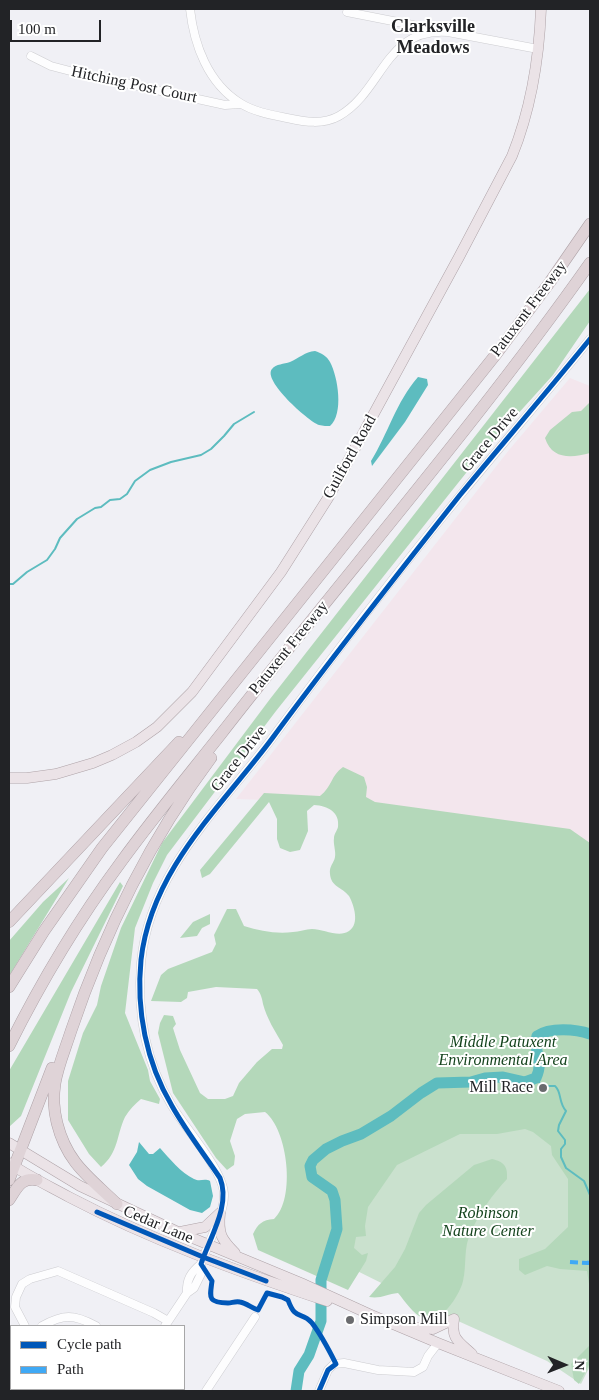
<!DOCTYPE html>
<style>
body{margin:0}
#map{position:relative;width:599px;height:1400px;overflow:hidden;background:#f0f0f5;font-family:Georgia,serif}
canvas{display:block}
.frame{position:absolute;inset:0;border:10px solid #222326;pointer-events:none}
.legend{position:absolute;left:10px;top:1325px;width:175px;height:65px;box-sizing:border-box;background:#fff;border:1px solid #a7a7a8;margin:0;padding:6px 9px;list-style:none;font-size:15px;color:#222326}
.legend li{display:flex;align-items:center;gap:10px;height:25px}
.legend b{width:25px;border:1px solid #a7a7a8}
.north{position:absolute;left:539px;top:1340px;width:50px;height:50px;-webkit-text-stroke:4px #fff;paint-order:stroke;rotate:91deg;font-size:14px;font-weight:700;line-height:20px;text-align:center;color:#222326}
.north::after{content:'';display:block;margin:auto;width:18px;height:22px;background:#222326;clip-path:polygon(50% 0,100% 100%,50% 72%,0 100%)}
.scale{position:absolute;left:10px;top:20px;width:91px;height:22px;box-sizing:border-box;border:2px solid #222326;border-top:0;padding-left:6px;font-size:15px;line-height:18px;white-space:nowrap;color:#222326;-webkit-text-stroke:4px #fff;paint-order:stroke}
</style>
<div id="map">
<canvas width="599" height="1400"></canvas>
<div class="frame"></div>
<ul class="legend">
<li><b style="height:6px;background:#0057b8"></b>Cycle path</li>
<li><b style="height:6px;background:#3fa9f5"></b>Path</li>
</ul>
<div class="north">N</div>
<div class="scale">100 m</div>
</div>
<script>
const ctx = document.querySelector('canvas').getContext('2d');
ctx.lineJoin = 'round';
function fill(path, color) { ctx.fillStyle = color; ctx.fill(path, 'evenodd'); }
function strokePath(path, color, width, dash) { ctx.strokeStyle = color; ctx.lineWidth = width; ctx.lineCap = dash ? 'butt' : 'round'; ctx.setLineDash(dash || []); ctx.stroke(path); }
function write(font, color, halo, rows, align = 'center') {
  ctx.font = font + ' Georgia,serif'; ctx.lineWidth = 4; ctx.setLineDash([]); ctx.textBaseline = 'middle'; ctx.strokeStyle = halo; ctx.fillStyle = color; for (const [text, x, y, turn = 0] of rows) {
    ctx.save(); ctx.translate(x, y); ctx.rotate((+turn || 0) * Math.PI / 180); ctx.textAlign = isNaN(turn) ? turn : align; if (halo) ctx.strokeText(text, 0, 0); ctx.fillText(text, 0, 0); ctx.restore();
  }
}
const commercial = new Path2D(`
 M570,378L590,386V843L360,803L236,799L509,450Z`);
const green = new Path2D(`
 M590,1014V1366L581,1384L547,1361L458,1321L333,1259L309,1126Z`);
const forest = new Path2D(`
 M590,289V321L553,375L478,458L276,711L167,855L153,883L135,928L125,1013L148,1070L150,1081L160,1099L159,1104L141,1099C135,1104 129,1110 125,1117C116,1136 119,1152 101,1167L89,1154L68,1120V1081L83,1033L97,1005L101,986L121,928L162,843L270,699Z
 M590,402V453C572,458 552,460 545,438L550,430L572,412L581,411Z
 M343,767L364,777L367,787L366,797L375,802L570,829L590,843V1290L587,1271L560,1269L547,1266L525,1275L519,1270V1259L545,1249L568,1227V1179L552,1155L551,1146L533,1132L525,1129L497,1134H460L397,1165L368,1207L365,1226L366,1236L356,1237L354,1248L362,1255L368,1253L366,1261L348,1290L258,1250L253,1234C258,1224 262,1220 274,1219C296,1199 288,1130 265,1112L245,1114L237,1119L230,1141L235,1156L234,1165L227,1170L216,1158L173,1093L158,1033L160,1023L164,1015L173,1016L176,1024L173,1028L180,1050L200,1093L208,1099H225L233,1096L239,1083L257,1062L272,1049H282L283,1045C275,1031 267,1019 263,1004C262,998 261,994 257,989L216,987L188,992L187,998L181,1002L151,1001L161,975L168,969L212,952L216,944L214,935L227,909H236L244,926C260,931 276,934 293,932C299,932 306,929 312,929C323,929 339,938 349,931C360,924 354,905 349,896C342,887 331,887 330,874C329,866 334,863 335,857C336,851 333,844 334,838C334,834 337,831 338,827C340,812 328,806 314,805L307,811L308,831L300,850L290,852L280,848L277,839V819L269,802L210,874L202,878L200,870L264,793L320,796C332,787 331,775 343,767Z
 M69,878L9,976V941L43,902Z
 M120,882L123,886L71,992L21,1116L9,1127V1071Z
 M210,914V924L202,928L197,936L180,938L193,922Z
 M492,1159C504,1162 508,1166 507,1179C493,1194 479,1213 471,1232C463,1248 467,1264 463,1281C460,1294 443,1322 426,1319C415,1317 405,1301 398,1293C387,1294 381,1299 369,1297L395,1267L405,1249L419,1213L426,1205L474,1165Z
 M590,1345V1363L579,1384L574,1380L571,1364Z`);
const water = new Path2D(`
 M315,351C321,353 327,356 330,362C338,377 344,414 330,426C327,426 323,426 319,425C308,421 262,380 272,369C276,364 284,364 290,362C299,358 305,352 315,351Z
 M418,377L427,379L428,385L405,422L372,466L371,461C388,434 396,402 418,377Z
 M139,1142L149,1154H153L160,1148C169,1158 181,1173 194,1179C200,1182 204,1178 210,1181L213,1196L210,1207L202,1213L190,1210L147,1186L138,1179L129,1165L137,1152Z`);
const stream = new Path2D(`
 M9,584H13L27,572L47,560L55,549L60,538L77,519L95,508L101,507L110,500L120,499L127,494L135,481L150,470L171,462L201,455L211,449L224,436L234,424L254,412
 M536,1078L542,1086H555C562,1092 558,1102 566,1111L559,1125L558,1131L565,1140V1144L561,1149V1157L566,1168L584,1181L590,1195
 M504,1211L514,1214`);
const river = new Path2D(`
 M296,1391L299,1371L309,1355L321,1321V1280L337,1229L335,1200L332,1191L312,1177L310,1166L313,1160L326,1149L342,1141L361,1134L391,1116L421,1093L437,1083L471,1082L485,1078L503,1077L525,1082L536,1078C545,1058 532,1051 537,1036C550,1027 576,1029 590,1034`);
const minor = new Path2D(`
 M190,9C194,45 208,83 240,103C254,112 272,115 287,118C305,122 323,125 339,116C383,91 385,27 448,32L538,49
 M347,12L413,25L427,33
 M31,56L51,66L74,72L225,105L240,104
 M187,1293C186,1280 191,1272 201,1264
 M25,1326L15,1307L16,1297L22,1284L30,1279L58,1271L154,1313L168,1321
 M42,1326C63,1314 74,1314 96,1326
 M165,1326L187,1293L194,1288L201,1274V1264C207,1245 224,1214 224,1196C225,1172 185,1128 172,1106C146,1063 137,1013 141,963C149,871 221,807 273,737C334,654 397,572 463,492C505,441 548,391 590,339
 M9,1345L11,1344
 M69,1389L73,1391
 M206,1391L255,1317
 M319,1391L328,1370L334,1364L344,1363L378,1370L414,1372L423,1367L428,1356L438,1343`);
const major = new Path2D(`
 M9,778H27L56,774L93,763L112,755L136,742L157,727L192,692L281,572L328,498L459,257L512,156C531,109 539,60 541,9
 M9,1143L80,1186L178,1232L301,1283L369,1314L438,1343L559,1391
 M9,1163C28,1176 49,1186 69,1197C151,1240 239,1272 327,1301
 M220,1213C218,1234 221,1239 235,1253
 M180,1232L205,1227L220,1213
 M454,1319C451,1339 458,1341 472,1354
 M408,1327L433,1329L454,1319`);
const highway = new Path2D(`
 M9,922L179,742
 M9,987L44,931L102,848L497,353L550,282L590,224
 M9,1046C41,982 78,920 121,862C153,818 187,777 221,734C343,577 475,426 590,263
 M9,1180L52,1068
 M9,1200C17,1188 21,1177 37,1180
 M117,1204C89,1177 67,1163 57,1123C48,1086 60,1065 71,1031C104,933 149,841 211,758`);
const quiet = new Path2D(`
 M570,1262L588,1263L590,1261`);
const cycleway = new Path2D(`
 M97,1212L203,1257L266,1281
 M319,1391L328,1370L336,1364C329,1350 322,1336 312,1323C301,1310 296,1322 288,1300L282,1297L267,1293L258,1310C252,1308 246,1303 240,1302C235,1301 232,1303 228,1303C207,1303 210,1297 212,1281L201,1264C210,1237 231,1205 220,1178C204,1154 186,1131 172,1106C146,1062 136,1010 141,960C151,870 220,808 271,740C332,657 396,576 460,495C503,443 547,392 590,339`);
const markers = [
 [543,1088,5,"#6a6b6e"],
 [350,1320,5,"#6a6b6e"]
];
const streetNames = [
 ["Hitching Post Court",134,85,12],
 ["Patuxent Freeway",529,309,-53],
 ["Grace Drive",490,440,-50],
 ["Guilford Road",350,457,-61],
 ["Patuxent Freeway",289,648,-51],
 ["Grace Drive",239,759,-52],
 ["Cedar Lane",158,1225,23]
];
const parkNames = [
 ["Middle Patuxent",503,1043],
 ["Environmental Area",503,1061],
 ["Robinson",488,1214],
 ["Nature Center",488,1232]
];
const poiNames = [
 ["Mill Race",533,1088],
 ["Simpson Mill",360,1320,"left"]
];
const neighbourhoodNames = [
 ["Clarksville",433,27],
 ["Meadows",433,48]
];
fill(commercial, '#f3e6ed');
fill(green, '#cae1ce');
fill(forest, '#b4d8ba');
fill(water, '#5dbcbf');
strokePath(stream, '#5dbcbf', 2);
strokePath(river, '#5dbcbf', 11);
strokePath(minor, '#ccccd0', 9);
strokePath(major, '#aea2a7', 11);
strokePath(highway, '#aea2a7', 12);
strokePath(minor, '#fdfdfe', 8);
strokePath(major, '#ebe3e7', 10);
strokePath(highway, '#dfd3d7', 11);
strokePath(quiet, '#3fa9f5', 4, [8, 4]);
strokePath(cycleway, '#0057b8', 5);
for (const [x, y, r, color] of markers) { const dot = new Path2D(); dot.arc(x, y, r, 0, 2 * Math.PI); ctx.fillStyle = color; ctx.fill(dot); strokePath(dot, '#fff', 2); }
write('16px', '#222326', '#fff', streetNames);
write('italic 16px', '#14431d', '#fff', parkNames);
write('16px', '#222326', '#fff', poiNames, 'right');
write('bold 18px', '#222326', '#fff', neighbourhoodNames);
</script>
